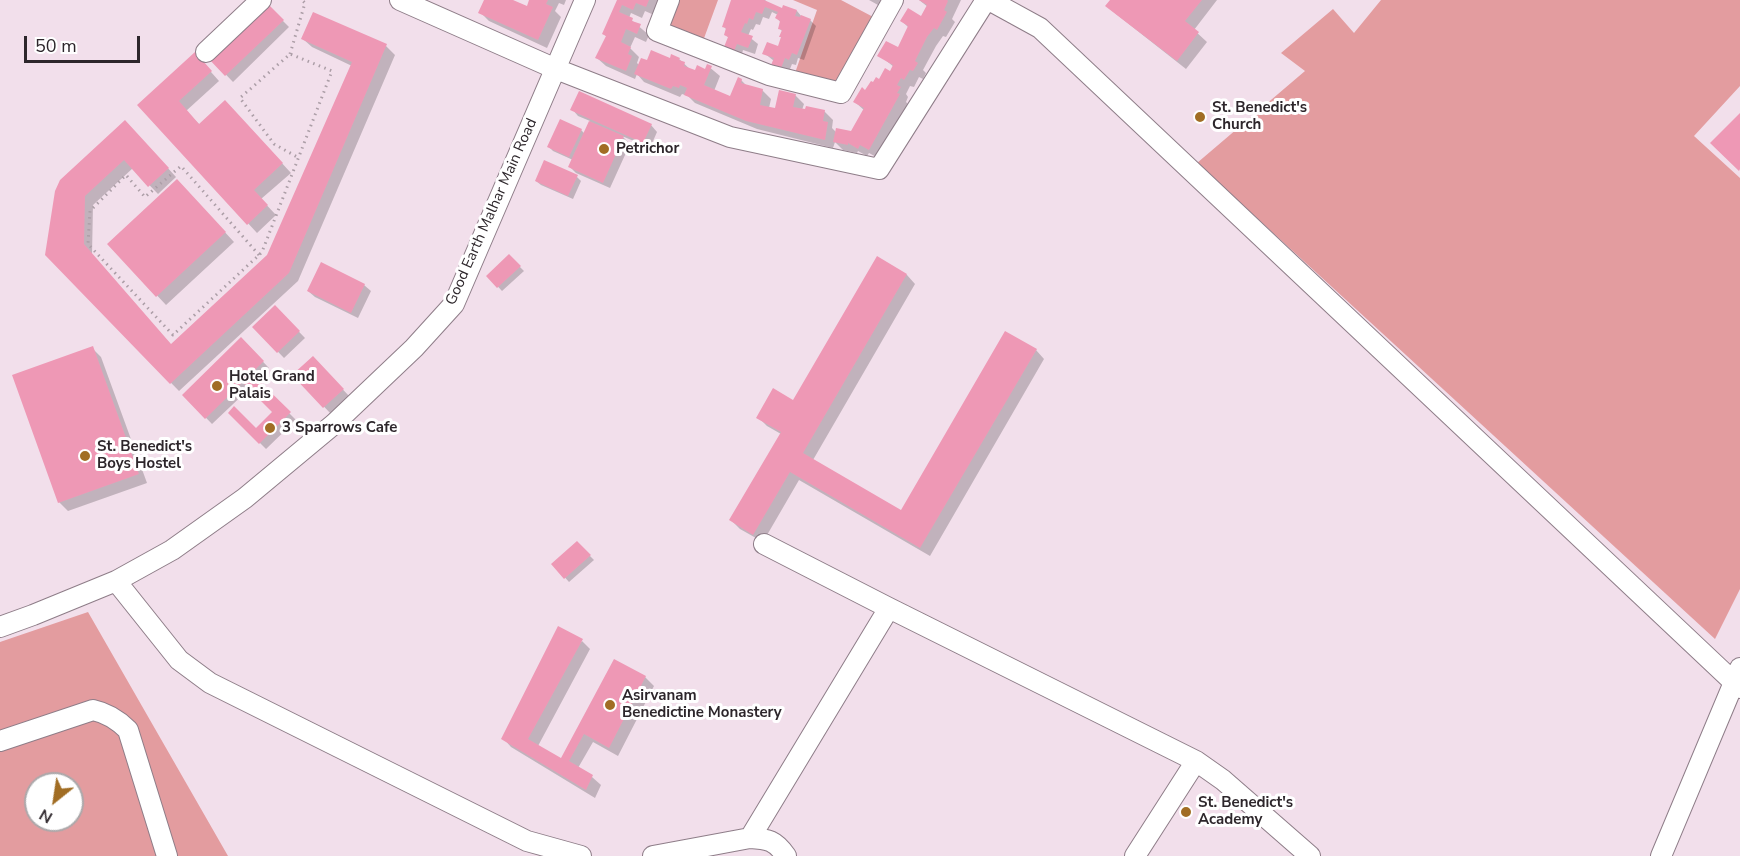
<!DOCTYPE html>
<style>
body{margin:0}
#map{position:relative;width:1740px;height:856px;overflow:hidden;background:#f2dfeb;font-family:"Nunito Sans",sans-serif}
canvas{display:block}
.north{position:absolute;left:24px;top:772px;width:60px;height:60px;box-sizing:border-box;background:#fff;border:2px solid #aba8aa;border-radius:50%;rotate:210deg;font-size:16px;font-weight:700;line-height:24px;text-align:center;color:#2d262b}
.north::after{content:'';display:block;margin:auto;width:21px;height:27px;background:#a16d24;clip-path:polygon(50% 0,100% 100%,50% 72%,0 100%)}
.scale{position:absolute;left:24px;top:36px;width:116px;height:27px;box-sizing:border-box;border:3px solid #2d262b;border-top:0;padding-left:8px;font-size:18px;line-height:21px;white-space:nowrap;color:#2d262b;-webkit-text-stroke:4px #fff;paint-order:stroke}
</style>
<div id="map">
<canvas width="1740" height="856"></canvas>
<div class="north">N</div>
<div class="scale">50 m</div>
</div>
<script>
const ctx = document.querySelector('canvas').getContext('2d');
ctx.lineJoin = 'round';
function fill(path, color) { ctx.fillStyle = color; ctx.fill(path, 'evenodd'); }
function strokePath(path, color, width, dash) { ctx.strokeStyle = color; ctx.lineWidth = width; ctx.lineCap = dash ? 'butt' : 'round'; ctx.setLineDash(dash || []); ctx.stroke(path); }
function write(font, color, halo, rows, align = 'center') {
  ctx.font = font + ' "Nunito Sans",sans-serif'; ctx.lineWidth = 6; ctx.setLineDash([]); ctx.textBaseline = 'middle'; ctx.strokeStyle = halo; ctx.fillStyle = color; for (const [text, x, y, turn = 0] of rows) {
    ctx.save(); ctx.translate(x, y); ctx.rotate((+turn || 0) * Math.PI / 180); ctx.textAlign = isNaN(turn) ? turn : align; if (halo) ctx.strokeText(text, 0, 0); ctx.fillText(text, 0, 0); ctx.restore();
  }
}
const green = new Path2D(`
 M674,0H718L703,41L664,27Z
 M793,0H841L877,19L840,86L795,73L817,10Z
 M1381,0H1740V86L1694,136L1740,178V589L1715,639L1197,163L1305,71L1281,53L1333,9L1354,33Z
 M88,612L228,856H0V642ZM36,784H72V820H36Z`);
const shadow = new Path2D(`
 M485,0H509L527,8L531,0H566L564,5L559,3L555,11L561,17L547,48L489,21L480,12Z
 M618,0H661L654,15L645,11L642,18L631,13L629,18L649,35L646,42L635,37L630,48L639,57L637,63L639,65L647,62L679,59L692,71L706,70L708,66L720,76L714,91L730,98L741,80L747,86L762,90L771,99L769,108L777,110L795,95L804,104L802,110L824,111L833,120L832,128L837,133H852L865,111L855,102L890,73L894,67L879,55L898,50L909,28L902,21L922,18L928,7L919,0H961L952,19L955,22L946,37L943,36L936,46L923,70L926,73L923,79L919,77L914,87L910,86L906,94L908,97L906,102L908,104L878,158L869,153L867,156L858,151L857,153L843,150L835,142L833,148L757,129L695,103L688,96L682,94L680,97L644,82L637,74L635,79L606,66L597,58L607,37L604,34Z
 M733,0H765L770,5L782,10L784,7L797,11L802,17L810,20L816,26L804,60L798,58L796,65L792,64L788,74L780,71L773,64L774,61L764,53L779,48L783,32L779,28L781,23L777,18L778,15L772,12L769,19L763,17L760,25L756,24L753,30L751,29L748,36L758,44L755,54L743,50L741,57L733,53L729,38L726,35L727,30L723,26Z
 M869,0H881L878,5Z
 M1112,0H1217L1194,30L1207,42L1186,69L1116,14L1107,6Z
 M266,4L289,27L233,82L210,58Z
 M313,14L386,46L395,55L298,281L179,391L46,255L56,191L134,131L176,177L158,194L133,168L93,205L92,255L172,346L269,256L352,66L312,47L303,39Z
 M203,63L219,81L186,111L200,125L234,111L291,173L261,199L276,215L257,233L139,105Z
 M572,109L651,125L657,132L650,148L622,136L630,144L610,188L576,173L570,167L573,160L553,151L549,147L581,130L585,134L590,121L578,116Z
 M577,177L581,181L573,199L541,185L536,181Z
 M186,190L234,242L166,305L109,244Z
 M509,256L524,271L502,291L488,276Z
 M878,258L907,275L915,284L813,460L901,512L1036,350L1044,359L930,556L799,480L763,542L740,529L731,520L781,434L767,426L758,417L794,402Z
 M364,285L371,291L358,318L315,297L308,291Z
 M275,307L305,338L284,358L254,327Z
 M241,339L269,368L257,381L296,420L266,449L230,413L256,430L274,412L250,388L212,424L184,395Z
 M92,348L101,357L147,483L68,511L59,502Z
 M313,358L349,396L331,414L294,375Z
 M577,543L594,560L569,582L553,564Z
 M582,641L590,649L538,746L562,760L615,661L645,677L654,686L618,756L593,742L578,768L592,777L601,785L595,798L511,747L503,738Z`);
const building = new Path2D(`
 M484,0H513L527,6L529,0H548L546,4L553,7L538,40L478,13Z
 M617,0H649L646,7L636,3L633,10L622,5L619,12L633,18L632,21L641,24L637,34L626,29L621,42L631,47L628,54L632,56L626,71L595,58L606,36L602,34Z
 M731,0H764L782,8L783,5L797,10L795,16L800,17L801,15L811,19L797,55L792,53L789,60L785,58L781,68L771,65L774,58L762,54L767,42L778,46L781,37H779L782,30L778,29L780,21L775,18L778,12L765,7L762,14L756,12L753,20L749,18L747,24L745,23L741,32L753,36L748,48L737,44L734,51L724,47L728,37L724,35L726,28L722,27Z
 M919,0H947L948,1L944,10L947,12L937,30L934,28L927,37L915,61L918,63L913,71L910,70L904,80L901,78L897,85L901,87L897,93L900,94L869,150L860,145L858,149L848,143V145L833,142L836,128L851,131L864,108L853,102L862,87L865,90L871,81L873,82L876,77L879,79L885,68L890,71L893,65L877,56L886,41L898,47L908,26L900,21L908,8L921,16L927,5Z
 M1110,0H1202L1185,21L1199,32L1177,61L1105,6Z
 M266,2L284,20L225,76L208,58Z
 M313,12L387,44L289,273L170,384L45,255L55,191L60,180L125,120L169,168L148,187L124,160L85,196L84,244L171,344L267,255L352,62L301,39Z
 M651,50L670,58L671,54L680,58L679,60L685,62L684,66L695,70L697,65L705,69L707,64L712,66L704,85L730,96L738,77L742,79L741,83L763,89L760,105L775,108L779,90L796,94L793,107L805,109L806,106L825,110L823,121L828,122L825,140L746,121L684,95L687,88L680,85L679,88L673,86L671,89L634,74L641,58L647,60Z
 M195,52L212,71L179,101L199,124L225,100L283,163L254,190L268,205L247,225L137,105Z
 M579,91L652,124L643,143L570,110Z
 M1740,113V169L1739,171L1710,143Z
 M560,119L582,129L569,157L547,147Z
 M589,121L624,136L603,183L568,167Z
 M544,160L578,175L568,196L535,181Z
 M177,179L226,232L156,297L107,244Z
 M509,254L521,266L497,288L486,276Z
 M877,256L907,274L803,453L901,510L1005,331L1037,349L920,548L790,472L753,535L729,520L781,432L756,418L773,388L793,400Z
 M321,262L365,284L351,313L307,291Z
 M275,305L300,331L277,353L252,327Z
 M241,337L264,361L205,419L182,395Z
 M93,346L139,474L58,503L12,375Z
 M313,356L344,389L323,408L292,375Z
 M252,374L291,412L259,444L228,413L234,406L256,428L272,412L243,383Z
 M577,541L591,555L564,579L551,564Z
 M558,626L583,639L528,739L561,758L614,659L646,676L609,748L584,734L569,761L593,775L586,790L501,739Z`);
const path = new Path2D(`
 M290,54L305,3L302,0
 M259,255L181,166L145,197L126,175L90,211L88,244L173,335L259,255L262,252L332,71L290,54L240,98L274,144L299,158`);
const minor = new Path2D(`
 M400,0L556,69L730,137L879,169L986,0
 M669,0L657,31L769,75L841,93L893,0
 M989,0L1040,28L1740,688
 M206,52L261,0
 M764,544L889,608L1196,761L1223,780L1310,856
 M116,581L179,660L210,683L527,841L581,856
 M0,627L33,615L116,581L172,550L245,498L334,424L414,348L454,304L585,0
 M0,741L93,710C107,713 118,720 128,730L167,856
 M750,838L889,608
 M653,856L750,838C768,839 775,840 786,856
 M1135,856L1196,761
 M1661,856L1740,668`);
const markers = [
 [1200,117,6,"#a16d24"],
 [604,149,6,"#a16d24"],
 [217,386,6,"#a16d24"],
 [270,428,6,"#a16d24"],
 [85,456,6,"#a16d24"],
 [610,705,6,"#a16d24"],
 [1186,812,6,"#a16d24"]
];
const poiNames = [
 ["St. Benedict's",1212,108],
 ["Church",1212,125],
 ["Petrichor",616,149],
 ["Hotel Grand",229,377],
 ["Palais",229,394],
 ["3 Sparrows Cafe",282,428],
 ["St. Benedict's",97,447],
 ["Boys Hostel",97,464],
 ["Asirvanam",622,696],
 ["Benedictine Monastery",622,713],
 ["St. Benedict's",1198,803],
 ["Academy",1198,820]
];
const streetNames = [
 ["Good Earth Malhar Main Road",492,212,-66]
];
fill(green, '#e39c9f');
fill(shadow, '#0003');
fill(building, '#ee98b5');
strokePath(minor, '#8e7d88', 22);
strokePath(path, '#ac9ea7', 3, [1.5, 4.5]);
strokePath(minor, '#fff', 20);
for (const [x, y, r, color] of markers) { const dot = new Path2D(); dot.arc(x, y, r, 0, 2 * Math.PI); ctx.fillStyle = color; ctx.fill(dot); strokePath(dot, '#fff', 2); }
write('bold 15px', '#2d262b', '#fff', poiNames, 'left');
write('15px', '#2d262b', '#fff', streetNames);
</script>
